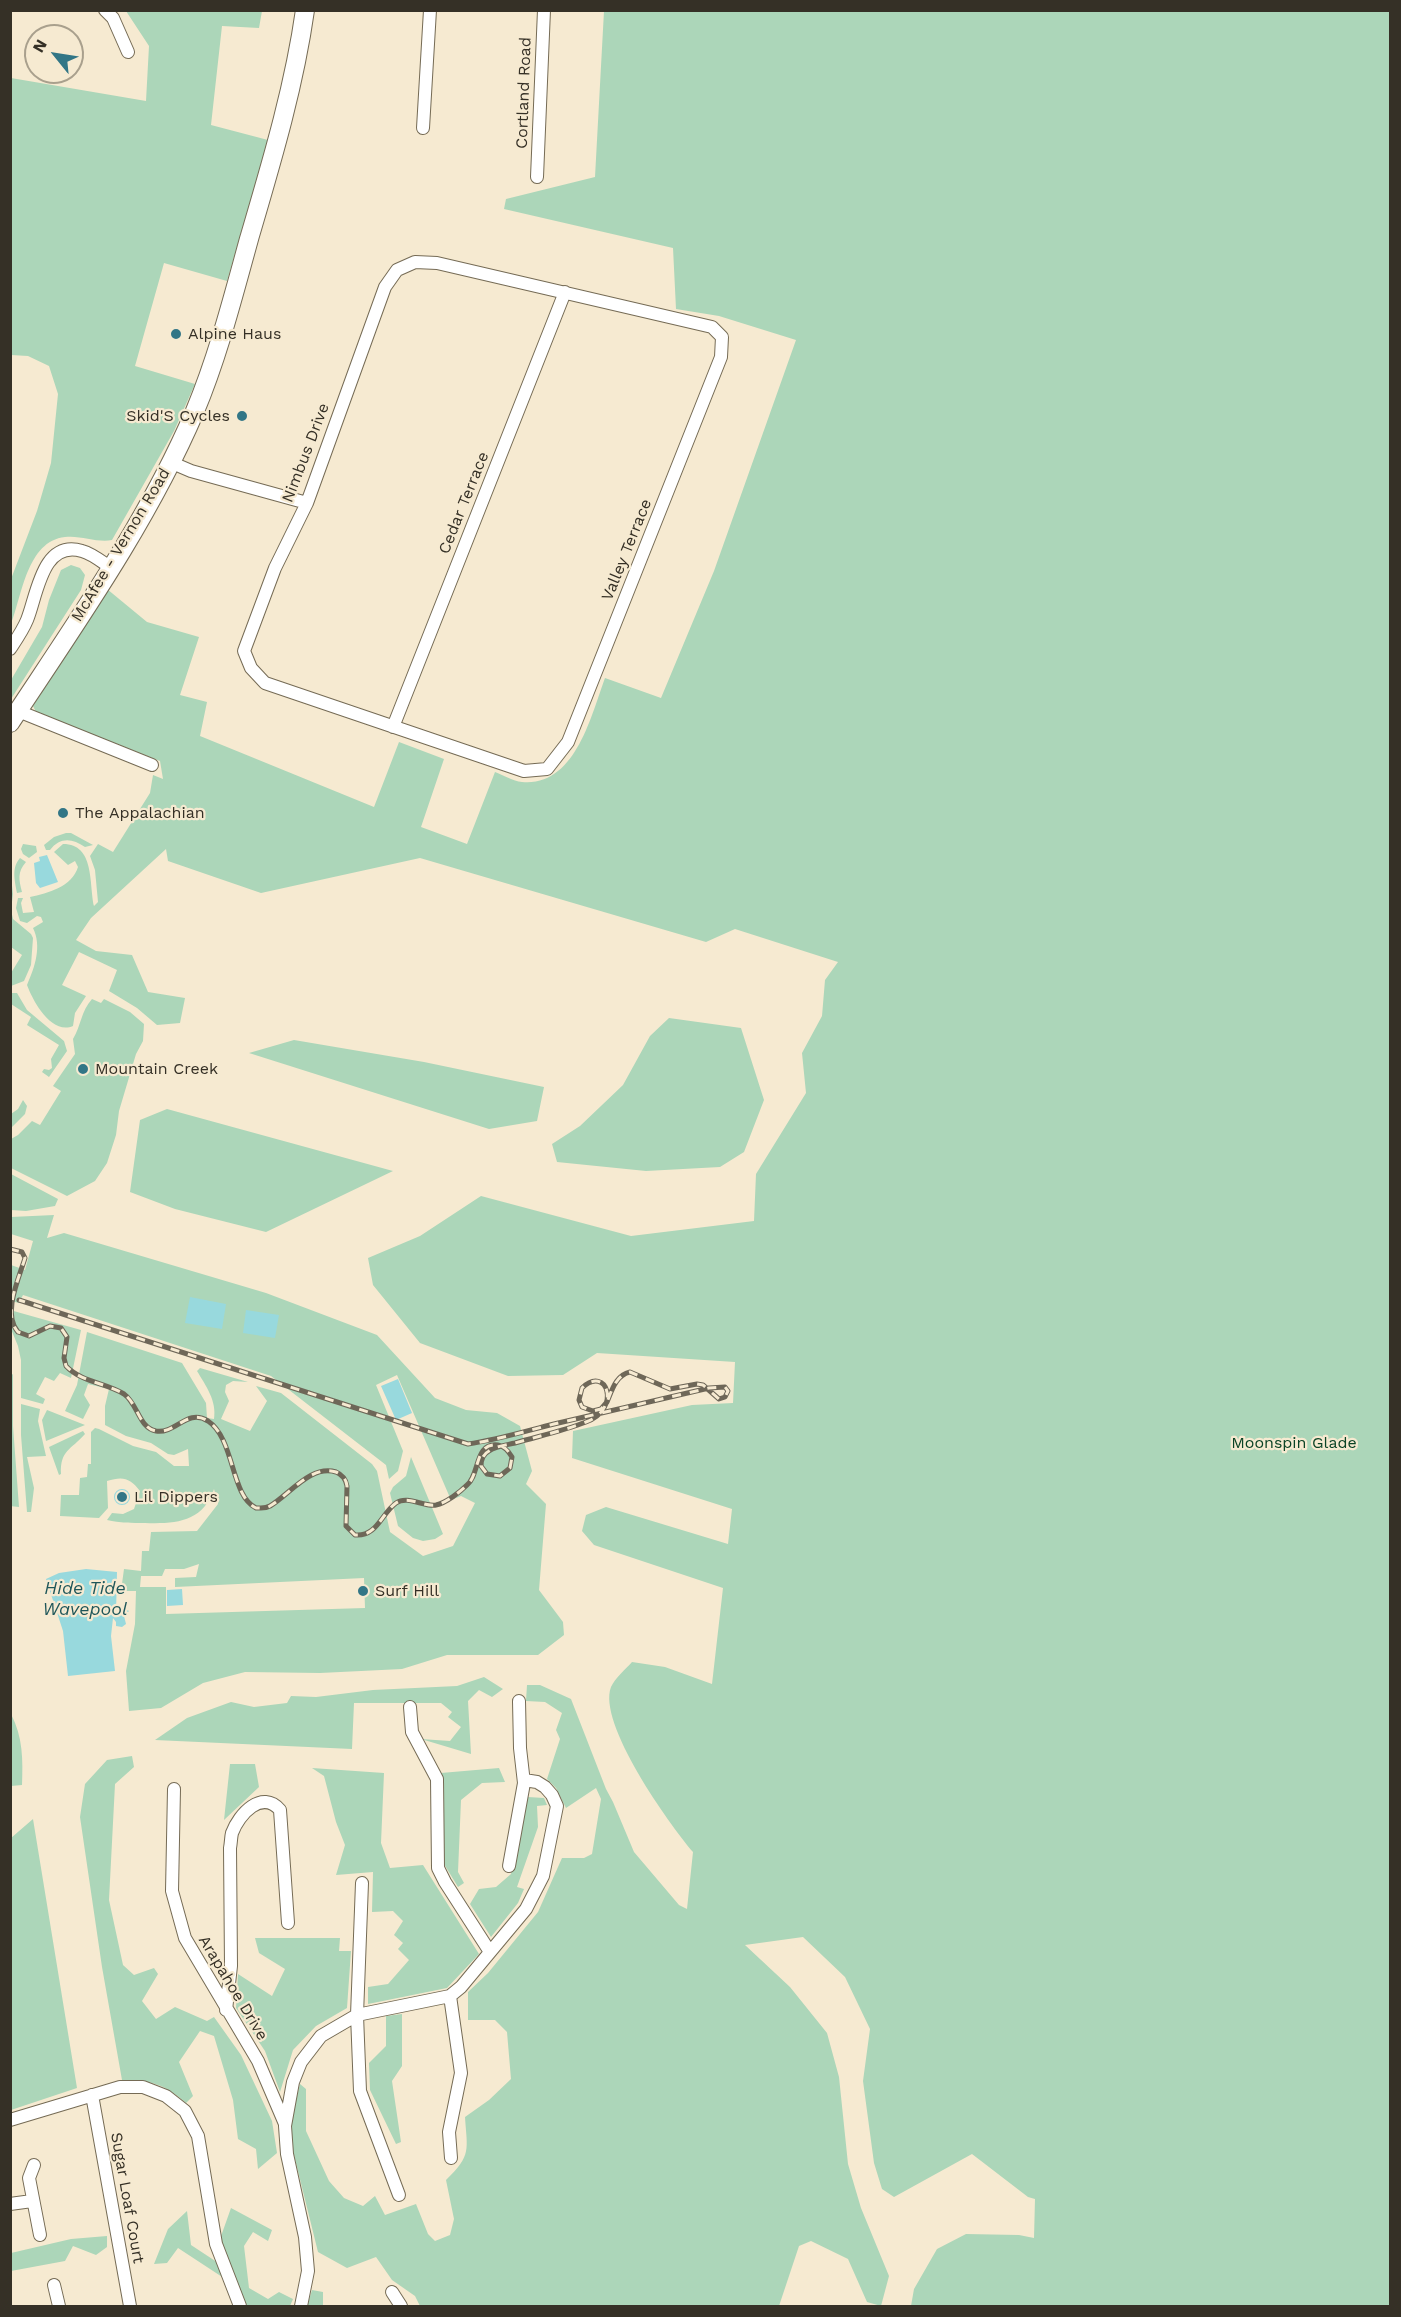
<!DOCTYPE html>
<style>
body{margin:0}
#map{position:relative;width:1401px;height:2317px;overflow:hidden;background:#f6ead1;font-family:"Work Sans",sans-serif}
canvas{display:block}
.frame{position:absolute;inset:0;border:12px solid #353026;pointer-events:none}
.north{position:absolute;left:24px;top:24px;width:60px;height:60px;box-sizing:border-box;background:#f6ead1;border:2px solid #a9a08d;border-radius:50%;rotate:300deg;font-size:16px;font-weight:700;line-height:24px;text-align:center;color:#353026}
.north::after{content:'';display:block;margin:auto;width:21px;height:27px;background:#327686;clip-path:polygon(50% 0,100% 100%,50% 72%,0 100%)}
</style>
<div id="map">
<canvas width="1401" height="2317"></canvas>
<div class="frame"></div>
<div class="north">N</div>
</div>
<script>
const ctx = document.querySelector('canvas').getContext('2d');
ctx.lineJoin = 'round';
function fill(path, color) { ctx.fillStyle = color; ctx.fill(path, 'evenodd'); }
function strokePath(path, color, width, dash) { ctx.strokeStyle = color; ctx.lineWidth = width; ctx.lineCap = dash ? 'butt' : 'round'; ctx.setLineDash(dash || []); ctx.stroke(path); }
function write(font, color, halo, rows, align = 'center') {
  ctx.font = font + ' "Work Sans",sans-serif'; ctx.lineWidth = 4.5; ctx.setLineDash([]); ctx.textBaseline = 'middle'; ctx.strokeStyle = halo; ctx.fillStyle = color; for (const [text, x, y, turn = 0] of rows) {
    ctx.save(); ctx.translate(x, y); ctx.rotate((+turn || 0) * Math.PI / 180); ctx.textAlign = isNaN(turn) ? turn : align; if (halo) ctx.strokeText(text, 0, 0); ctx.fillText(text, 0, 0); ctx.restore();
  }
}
const green = new Path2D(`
 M126,11H262L259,28L222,26L211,125L268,140L227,281L164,263L135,366L195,384L174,431L112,540C97,543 81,535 65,537C27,541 22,596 11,624V579L37,511L51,463L58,394L49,366L28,356L11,355V78L146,101L149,46Z
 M604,11H1390V2306H911L914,2289L937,2249L966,2234L1019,2235L1034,2238L1035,2199L1028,2197L972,2154L894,2197L882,2189L874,2163L863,2081L870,2029L845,1977L803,1937L745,1945L790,1987L827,2033L839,2077L848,2164L861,2208L889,2276L881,2306L867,2302L848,2259L811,2241L799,2246L779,2306H420L415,2296L392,2280L376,2257L347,2268L318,2252L293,2151L290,2124L300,2084L306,2089V2131L329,2181L344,2198L363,2206L375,2196L385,2215L416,2204L428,2234L435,2241L450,2235L454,2219L446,2180C472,2155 467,2150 465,2117L489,2100L511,2079L507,2032L495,2020H468V1992L488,1973L538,1912L562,1858H584L592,1854L601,1799L596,1788L566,1808L556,1788L547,1779L560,1739L556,1730L562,1713L545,1702L526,1701L527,1685H540L571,1699L606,1789L613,1802L634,1852L679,1905L687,1909L693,1852C669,1824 597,1723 611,1687C615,1678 626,1669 632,1662L665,1667L712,1684L723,1588L594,1545L582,1531L586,1515L606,1507L728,1544L732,1509L572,1458L573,1431L692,1405L733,1403L735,1362L597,1353L563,1375L508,1376L420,1343L373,1285L368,1258L420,1236L481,1196L631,1236L754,1221L756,1174L806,1093L802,1053L822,1016L825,980L838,962L735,929L706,942L420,858L261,893L168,861L166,849L91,918L76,940L96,951L132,955L148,992L185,998L180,1023L157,1025L137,1008L109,991L117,970L79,952L62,985L86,996L75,1013L73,1026C51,1035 33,1001 27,985C35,967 42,946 33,928L43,922L41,917L37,916L27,923L20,921L16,908L18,898H23L21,903L23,913L34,912L30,897C48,893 72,887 78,867L75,861L68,865L54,852L63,844C95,844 89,884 94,906L98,902L95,870L90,856L98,844L113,852L150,793L153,775L163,779L160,761L36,712L33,706L107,589L147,622L199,637L180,695L207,702L200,736L374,807L399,742L444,759L421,827L467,844L495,772C503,775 513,781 522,782C575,787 591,716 605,678L661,698L714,571L796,340L719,316L676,309L673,248L504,209L506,199L595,177Z
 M71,565L80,568L85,575L81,590L11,699V680L42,627L49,600L61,570Z
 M66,833H71L93,845L85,847C72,838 60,837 50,850H46L44,845L54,837Z
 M23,844L36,846L37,852L29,858L23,854L21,849Z
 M20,858L26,862C17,872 19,880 22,892L17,893C15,881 11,868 20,858Z
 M11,877L13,894L11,910L13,919L31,934L33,938L31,965L24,981L11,986V973L22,955L11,947Z
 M11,993H17L27,1010L64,1041L67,1051L49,1077L42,1072L44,1069L49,1070L52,1068L51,1059L59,1045L27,1025L31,1017L11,1004Z
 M92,999L101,1003L104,999L130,1012L144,1024L143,1041L136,1054L119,1111L116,1135L107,1163L95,1181L67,1196L11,1168V1139L18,1135L32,1121L40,1125L61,1091L53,1086L75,1054L73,1039C81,1026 81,1011 92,999Z
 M669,1018L741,1028L764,1100L744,1152L720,1167L646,1171L557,1162L552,1144L580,1126L623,1085L650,1036Z
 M294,1040L424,1062L544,1087L537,1121L489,1129L249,1053Z
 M23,1100L27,1106L25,1114L11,1128V1114L18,1109Z
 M167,1109L393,1171L266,1232L175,1209L130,1192L140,1120Z
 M11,1174L58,1199L55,1206L26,1211L11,1210Z
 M54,1215L47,1238L64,1233L266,1293L377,1335L435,1398L466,1410L497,1413L520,1426L532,1471L526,1484L546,1504L539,1590L563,1622L564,1635L538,1655H447L402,1669L320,1673L245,1672L203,1683L161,1708L129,1711L126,1671L135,1624L136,1591H121L124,1569L141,1571L142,1551H149L151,1532L197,1531L218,1504L214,1489C203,1522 176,1524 145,1523C132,1523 120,1523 107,1520L112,1513L123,1514L134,1509L140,1491C130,1478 123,1476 107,1481L108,1508L99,1518L60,1516L61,1495H79L80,1478L87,1477L88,1464H91V1432L95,1428L99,1429L133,1446L156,1452L174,1466H189L188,1449L174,1455L168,1454L151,1443L126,1436L105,1425V1406L109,1389L88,1384L84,1395L90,1405L83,1419L65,1411L77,1385L87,1332L182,1363L206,1403L207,1418L214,1419C217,1401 206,1386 197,1371L200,1368L248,1382L233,1381L226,1385L225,1392L229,1401L221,1419L250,1431L267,1401L256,1386L281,1393L372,1464L377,1471L390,1532L423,1556L453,1546L475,1503L461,1496L451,1500L397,1375L376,1385L403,1451L398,1471L389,1479L386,1465L271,1376L23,1295L19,1303L11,1301V1265L25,1270L33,1241L11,1234V1217ZM199,1564L196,1577L175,1578V1587L364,1578L365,1608L166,1614V1587H140L141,1576H162L165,1569H184Z
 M10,1310L81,1330L71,1378L60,1373L54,1381L45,1377L36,1394L45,1399L43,1404L21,1398V1360L18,1346L11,1329Z
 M13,1374V1426L19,1507L10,1506V1376Z
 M21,1404L40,1409L38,1421L46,1456L27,1457L34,1488L31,1512H27L21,1435Z
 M47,1410L85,1425L46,1441L42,1420Z
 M83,1431L85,1434C71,1450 60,1450 61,1474L59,1475L49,1447Z
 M411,1457L443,1534L435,1539L423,1541L413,1538L398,1526L390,1493L393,1487L406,1476Z
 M484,1677L503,1689L492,1697L479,1690L468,1701L471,1754L421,1739L450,1741L461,1727L448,1717L452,1712L441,1703H354L352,1749L155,1740L187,1718L231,1702L254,1707L287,1703L291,1696L316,1697L373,1690L457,1686Z
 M11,1714C23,1737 23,1760 22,1785L11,1786Z
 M132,1756L134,1767L115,1784L109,1900L123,1965L134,1975L154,1968L158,1974L142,2001L156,2019L175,2007L207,2021L214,2017L241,2055L272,2121L277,2153L258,2169L256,2149L238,2139L233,2100L214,2036L200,2031L179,2062L193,2096L186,2103C164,2084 151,2080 122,2080L102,1967L80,1817L85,1784L107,1760Z
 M230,1764H255L259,1787L224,1820Z
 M312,1768L384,1773L381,1843L390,1868L423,1865L479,1954L447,1988L368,2004V1987L388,1984L409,1960L398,1949L403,1943L394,1935L403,1921L393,1911L372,1912L373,1872L336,1875L345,1845L336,1822L324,1776Z
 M499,1768L505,1782L482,1783L461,1800L458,1872L464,1883L458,1887L444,1864L441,1773Z
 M528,1797L544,1798L547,1805L537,1806L538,1827L517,1887L524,1889L518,1903L491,1937L470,1904L479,1889L496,1887L511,1874Z
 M33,1819L77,2088L11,2110V1838Z
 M255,1938H340L339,1951H351L347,2008L316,2026L293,2050L280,2092L265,2051L236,2008L238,1974L272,1996L285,1969L259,1953Z
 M402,2014V2066L392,2081L401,2142L396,2144L370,2090L369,2063L386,2046V2016Z
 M231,2208L272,2230L268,2241L253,2232L244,2246L249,2288L268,2299L279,2292L293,2299L290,2306H245L239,2288L178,2248L167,2263L154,2264L168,2229L187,2211L191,2245L232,2272L220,2239Z
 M107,2236V2247L96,2255L73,2246L65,2261L11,2271V2253L71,2239Z
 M312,2290L323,2292V2306H307Z`);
const water = new Path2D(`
 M47,855L58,882L40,888L36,883L34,863L40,861L39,857Z
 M190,1297L226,1304L222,1329L185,1323Z
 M246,1310L279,1315L275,1338L243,1333Z
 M398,1379L412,1413L396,1420L381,1386Z
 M114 1497a8 8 0 1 1 16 0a8 8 0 1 1-16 0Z
 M86,1569L117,1572L116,1614L122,1607L129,1611L124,1616L126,1624L122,1627L116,1626V1622L113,1618L111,1636L115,1671L68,1676L63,1631L46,1579L59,1573Z
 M182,1589L183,1605L167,1606V1590Z`);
const minor = new Path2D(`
 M105,10L113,18L128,52
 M423,128L430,10
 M537,177L544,10
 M415,262L437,263L712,327L722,337L721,357L568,742L547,769L524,771L265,683L251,668L244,651L275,568L307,503L385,287L397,270Z
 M170,462L191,471L307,503
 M10,649C16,640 23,630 27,620C37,596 42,539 82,551C93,554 102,562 111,568
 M18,711L152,765
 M393,727L565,292
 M410,1707L412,1732L437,1779L438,1868L445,1882L490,1952
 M174,1789L172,1891L185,1938L258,2061L285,2124
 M509,1866L524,1783L520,1748L519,1701
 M362,1883L357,2015L360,2091L399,2195
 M450,1996L461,2073L449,2132L451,2158
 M226,2010L231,1966L230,1848C231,1843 231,1837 232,1833C239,1814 262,1789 280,1810L288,1923
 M92,2095L130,2306
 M10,2120L120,2087H143L166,2096L185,2111L198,2136L216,2244L240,2306
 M34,2165L29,2178L40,2235
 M10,2204L32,2201
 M54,2285L59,2306
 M392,2292L401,2306
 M301,2306L308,2271L305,2237L287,2154L285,2126L293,2082L301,2062L321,2036L357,2015L450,1996L461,1987L526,1909L543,1876L557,1806L552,1795L545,1787L537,1782L524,1780`);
const secondary = new Path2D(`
 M10,723C76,623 148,521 195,411C218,356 233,297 249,239C271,164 294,88 305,10`);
const rail = new Path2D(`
 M10,1249L22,1252L25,1258C19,1278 2,1314 18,1332L29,1336L50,1326L61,1328L67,1337L64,1358L66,1366C81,1382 106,1383 124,1394C138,1404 139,1428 156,1431C176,1434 187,1408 208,1421C235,1439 230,1495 256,1508C262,1508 265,1509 270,1506C289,1495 311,1464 336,1472C343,1475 346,1479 347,1486L346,1526L355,1535C377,1537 381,1514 396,1503C408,1495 423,1507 436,1505C446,1503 460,1492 467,1485C480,1475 474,1442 498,1445C505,1446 509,1452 512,1457L510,1468L500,1476L487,1474L481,1466C481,1460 483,1454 489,1451C496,1446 507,1445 515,1443C539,1436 563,1431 586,1422C622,1409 607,1364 582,1388L579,1400L582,1407L593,1411L601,1409L607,1402C612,1390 616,1375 630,1372L670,1389L697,1384L703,1385L719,1399L725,1397L728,1391L725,1387L709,1388C657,1400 606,1412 554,1424C526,1431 497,1440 468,1444L19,1300`);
const markers = [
 [176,334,6,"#327686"],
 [242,416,6,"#327686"],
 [63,813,6,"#327686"],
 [83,1069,6,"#327686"],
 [122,1497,6,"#327686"],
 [363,1591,6,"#327686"]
];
const streetNames = [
 ["Cortland Road",524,93,-88],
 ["Nimbus Drive",306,453,-69],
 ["Cedar Terrace",464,503,-68],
 ["McAfee - Vernon Road",121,545,-59],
 ["Valley Terrace",627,550,-68],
 ["Arapahoe Drive",233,1988,59],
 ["Sugar Loaf Court",127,2198,80]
];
const poiNames = [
 ["Alpine Haus",188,334],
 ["Skid'S Cycles",230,416,"right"],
 ["The Appalachian",75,813],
 ["Mountain Creek",95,1069],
 ["Lil Dippers",134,1497],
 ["Surf Hill",375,1591]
];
const parkNames = [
 ["Moonspin Glade",1294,1443]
];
const waterNames = [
 ["Hide Tide",85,1589],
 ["Wavepool",85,1610]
];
fill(green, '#acd6b9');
fill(water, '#98d9dd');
strokePath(minor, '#756b55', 14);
strokePath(secondary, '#756b55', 20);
strokePath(minor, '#fff', 12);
strokePath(secondary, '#fff', 18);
strokePath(rail, '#6e6758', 5);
strokePath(rail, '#f6ead1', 3, [9]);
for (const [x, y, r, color] of markers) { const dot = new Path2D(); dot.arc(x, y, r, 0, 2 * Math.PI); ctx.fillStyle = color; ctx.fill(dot); strokePath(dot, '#f6ead1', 2); }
write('16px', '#353026', '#f6ead1', streetNames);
write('16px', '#353026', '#f6ead1', poiNames, 'left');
write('16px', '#0a4325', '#f6ead1', parkNames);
write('italic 18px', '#1e5659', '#f6ead1', waterNames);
</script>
